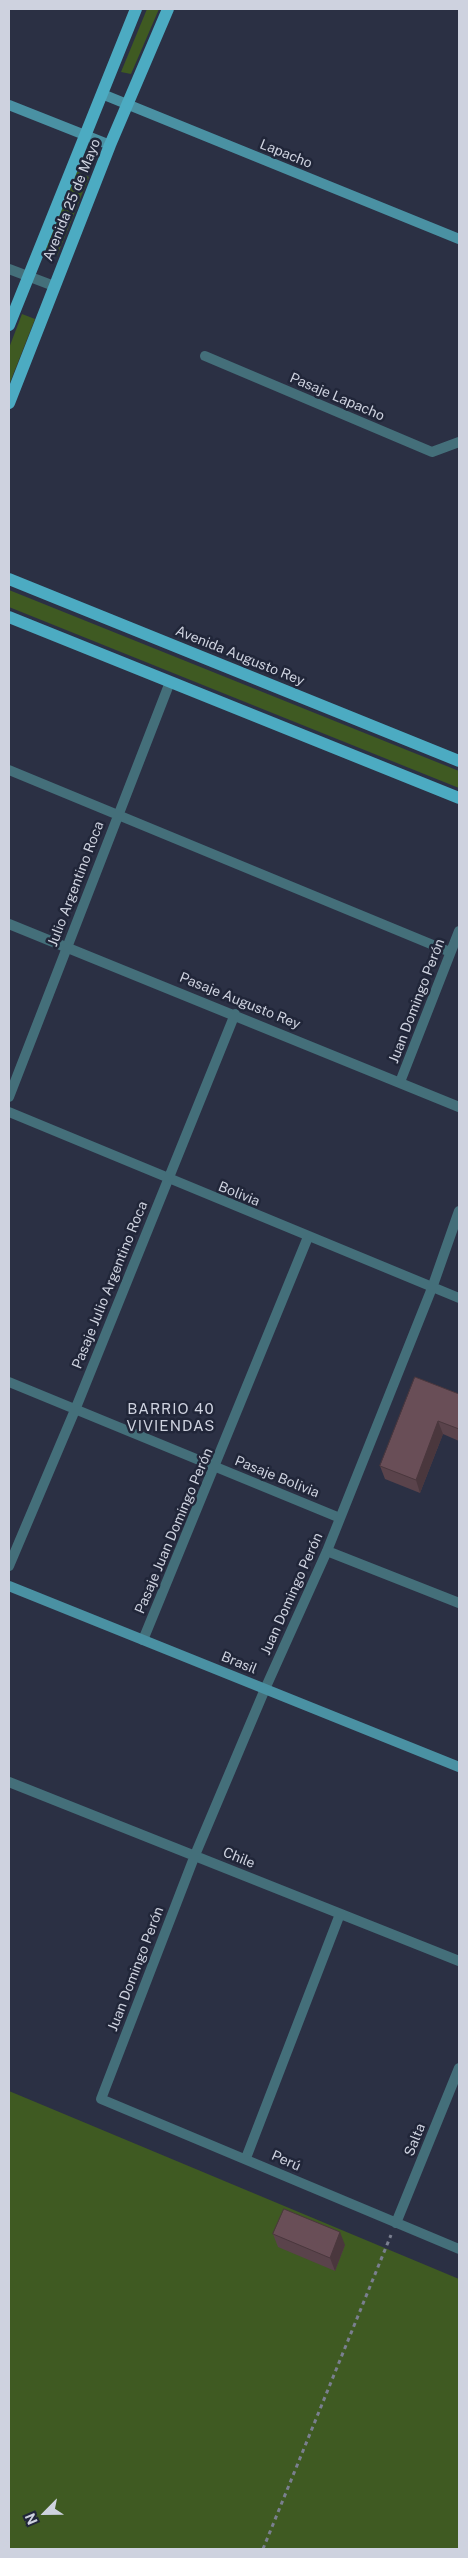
<!DOCTYPE html>
<meta charset="utf-8">
<style>
body{margin:0}
#map{position:relative;width:468px;height:2558px;overflow:hidden;background:#2b3044;font-family:"Public Sans",sans-serif}
canvas{display:block}
.frame{position:absolute;inset:0;border:10px solid #ced2df;pointer-events:none}
.north{position:absolute;left:20px;top:2488px;width:50px;height:50px;-webkit-text-stroke:4px #212639;paint-order:stroke;rotate:247deg;font-size:14px;font-weight:700;line-height:20px;text-align:center;color:#ced2df}
.north::after{content:'';display:block;margin:auto;width:18px;height:22px;background:#ced2df;clip-path:polygon(50% 0,100% 100%,50% 72%,0 100%)}
</style>
<div id="map">
<canvas width="468" height="2558"></canvas>
<div class="frame"></div>
<div class="north">N</div>
</div>
<script>
const ctx = document.querySelector('canvas').getContext('2d');
ctx.lineJoin = 'round';
function fill(path, color) { ctx.fillStyle = color; ctx.fill(path, 'evenodd'); }
function strokePath(path, color, width, dash) { ctx.strokeStyle = color; ctx.lineWidth = width; ctx.lineCap = dash ? 'butt' : 'round'; ctx.setLineDash(dash || []); ctx.stroke(path); }
function write(font, color, halo, rows, align = 'center') {
  ctx.font = font + ' "Public Sans",sans-serif'; ctx.lineWidth = 5; ctx.setLineDash([]); ctx.textBaseline = 'middle'; ctx.strokeStyle = halo; ctx.fillStyle = color; for (const [text, x, y, turn = 0] of rows) {
    ctx.save(); ctx.translate(x, y); ctx.rotate((+turn || 0) * Math.PI / 180); ctx.textAlign = isNaN(turn) ? turn : align; if (halo) ctx.strokeText(text, 0, 0); ctx.fillText(text, 0, 0); ctx.restore();
  }
}
const green = new Path2D(`
 M147,9H159L131,74L121,72Z
 M76,171L89,177L57,256L45,251Z
 M22,314L35,319L9,385V348Z
 M9,590L459,771V788L9,607Z
 M9,2091L459,2279V2549H9Z`);
const path = new Path2D(`
 M263,2549L391,2235`);
const street = new Path2D(`
 M9,269L54,286
 M205,356L432,452L459,442
 M9,770L450,952
 M9,924L459,1107
 M400,1082L459,931
 M9,1097L170,682
 M9,1112L459,1298
 M459,1211L432,1288L327,1551L265,1689L195,1855L101,2099L459,2249
 M9,1382L340,1518
 M327,1551L459,1603
 M9,1566L75,1410L235,1014
 M143,1640L308,1237
 M9,1782L459,1961
 M246,2158L340,1914
 M396,2223L459,2068`);
const secondary = new Path2D(`
 M102,94L459,239
 M9,105L110,145
 M9,1586L459,1767`);
const primary = new Path2D(`
 M9,325L136,9
 M9,403L110,145L168,9
 M9,579L459,761
 M9,617L459,798`);
const wall = new Path2D(`
 M459,1394V1441L443,1434L420,1493L385,1479L380,1466Z
 M273,2234L345,2245L335,2271L278,2247Z`);
const shadedWall = new Path2D(`
 M438,1421L443,1434L420,1493L416,1480Z
 M340,2232L345,2245L335,2271L330,2258Z`);
const building = new Path2D(`
 M415,1377L459,1394V1429L438,1421L416,1480L380,1466Z
 M284,2209L340,2232L330,2258L273,2234Z`);
const streetNames = [
 ["Lapacho",286,154,22],
 ["Avenida 25 de Mayo",72,200,-68],
 ["Pasaje Lapacho",337,397,23],
 ["Avenida Augusto Rey",240,656,22],
 ["Julio Argentino Roca",76,884,-69],
 ["Pasaje Augusto Rey",240,1001,22],
 ["Juan Domingo Perón",417,1001,-69],
 ["Bolivia",239,1194,22],
 ["Pasaje Julio Argentino Roca",110,1285,-68],
 ["Pasaje Bolivia",277,1477,22],
 ["Pasaje Juan Domingo Perón",174,1531,-67],
 ["Juan Domingo Perón",292,1594,-66],
 ["Brasil",239,1663,22],
 ["Chile",239,1858,22],
 ["Juan Domingo Perón",136,1969,-69],
 ["Salta",415,2140,-68],
 ["Perú",286,2161,24]
];
const neighbourhoodNames = [
 ["BARRIO 40",171,1409],
 ["VIVIENDAS",171,1426]
];
fill(green, '#3f5a22');
strokePath(path, '#7a7f8f', 3, [4, 4]);
strokePath(street, '#446f7a', 10);
strokePath(secondary, '#4a91a3', 10);
strokePath(primary, '#4cabc2', 12);
fill(wall, '#5a434b');
fill(shadedWall, '#4a373d');
fill(building, '#694e57');
strokePath(building, '#4a373d', 1);
write('14px', '#ced2df', '#212639', streetNames);
ctx.letterSpacing = '1px';
write('15px', '#ced2df', '#212639', neighbourhoodNames);
ctx.letterSpacing = '0px';
</script>
